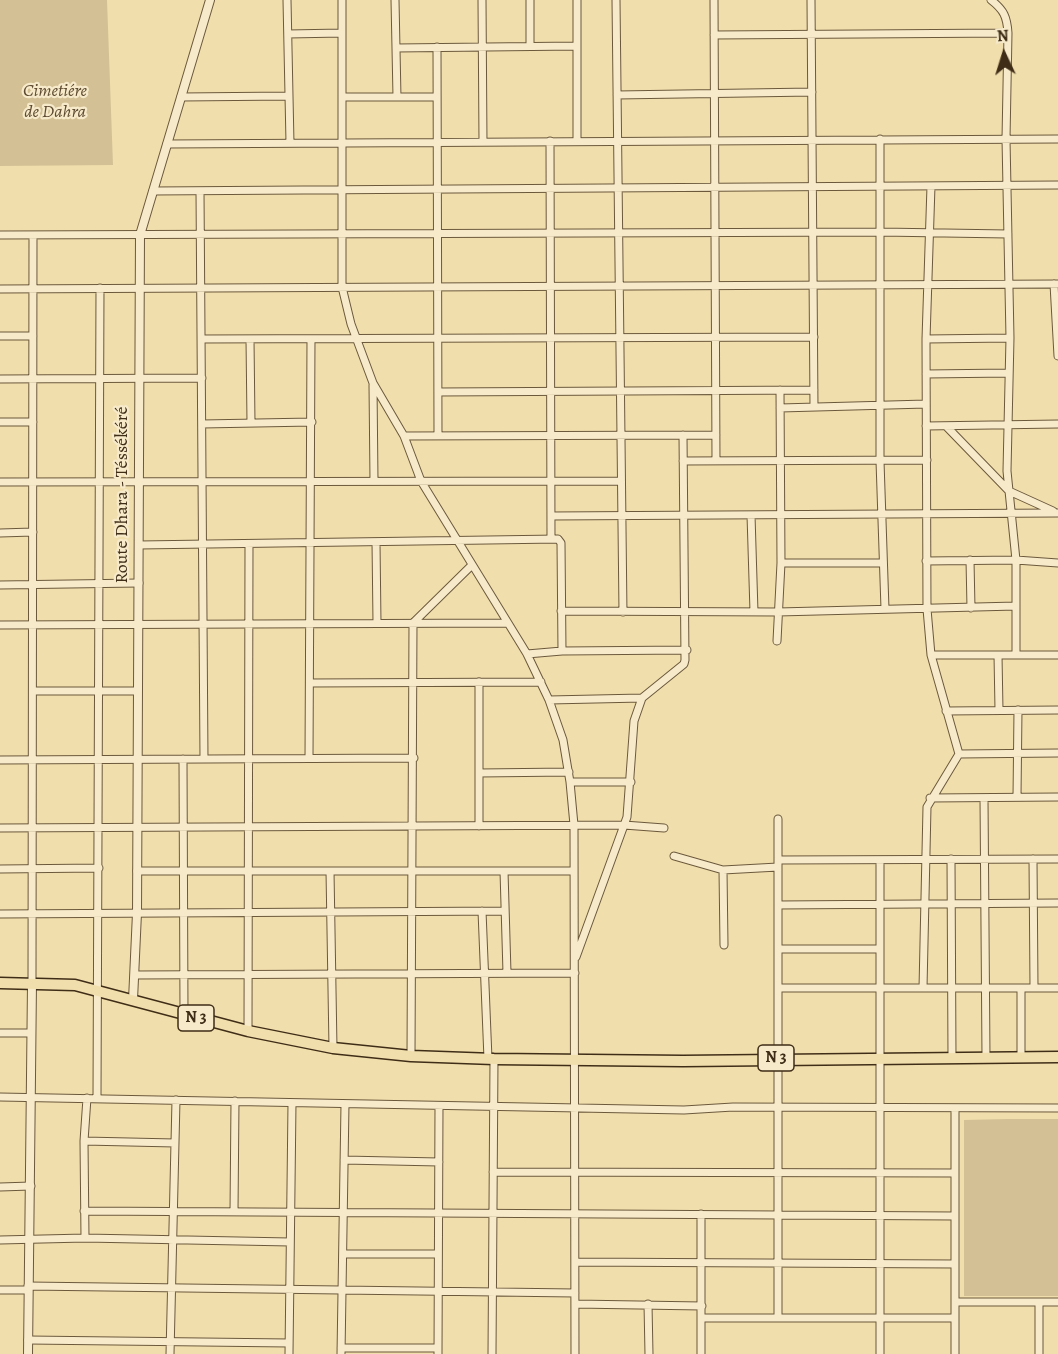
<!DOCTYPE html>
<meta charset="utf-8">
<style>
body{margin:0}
#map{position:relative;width:1058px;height:1354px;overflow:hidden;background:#f1dead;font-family:Alegreya,serif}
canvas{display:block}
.north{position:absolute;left:974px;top:24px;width:60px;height:60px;-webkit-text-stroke:4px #f6eaca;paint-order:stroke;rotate:356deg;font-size:16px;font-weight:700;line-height:24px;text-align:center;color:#3f2d17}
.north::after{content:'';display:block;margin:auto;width:21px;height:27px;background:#3f2d17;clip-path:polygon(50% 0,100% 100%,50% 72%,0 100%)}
</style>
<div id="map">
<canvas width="1058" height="1354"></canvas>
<div class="north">N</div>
</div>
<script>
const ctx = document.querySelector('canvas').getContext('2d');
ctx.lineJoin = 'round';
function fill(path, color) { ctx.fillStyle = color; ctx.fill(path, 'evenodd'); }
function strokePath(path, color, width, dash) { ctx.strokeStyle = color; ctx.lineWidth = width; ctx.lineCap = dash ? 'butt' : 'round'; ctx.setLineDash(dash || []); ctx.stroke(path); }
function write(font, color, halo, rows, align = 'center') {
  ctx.font = font + ' Alegreya,serif'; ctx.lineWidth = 4.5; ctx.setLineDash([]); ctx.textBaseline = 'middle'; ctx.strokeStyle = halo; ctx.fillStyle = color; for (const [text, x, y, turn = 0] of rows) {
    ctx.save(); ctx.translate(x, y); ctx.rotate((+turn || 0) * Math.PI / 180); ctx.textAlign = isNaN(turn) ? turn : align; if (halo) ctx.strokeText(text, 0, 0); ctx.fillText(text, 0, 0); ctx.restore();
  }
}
const green = new Path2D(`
 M0,0H107L113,165L0,166Z
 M1007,1119H1058V1296H964V1120Z`);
const minor = new Path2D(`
 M287,0L290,143
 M342,0V287L351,324L373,383L404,436L421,481L527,654L549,700L563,740L570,782L574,825L575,1354
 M395,0L397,97
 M482,0L483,142
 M530,0V46
 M577,0V141
 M616,0L623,612
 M714,0L716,461
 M811,0L814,407
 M991,0C1004,10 1007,17 1008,33L1006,139L1010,338L1007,471L1016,560V655
 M288,34L342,33
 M714,35L1008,33
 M437,47L438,436
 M396,48L577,46
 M617,95L812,92
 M181,97L289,96
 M342,97H437
 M880,139V461L885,609
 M550,141L551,539
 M167,144L1058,139
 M153,191L1058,185
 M200,191L204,759
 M0,235L881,232L1008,234
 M1054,284L1058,356
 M0,289L1058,284
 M0,336H33
 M201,339L814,337
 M250,339L251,423
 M926,339L1010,338
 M926,374L1009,373
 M0,379L202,378
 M373,385L374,481
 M438,392L814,390
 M780,408L926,404
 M0,422H33
 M202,424L312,422
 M926,426L1058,424
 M946,426L1009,491L1053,511
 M404,436L716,435
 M683,461L927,460
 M0,482L621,481
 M751,515L754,612
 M551,516L1058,513
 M0,533L33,532
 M376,542L377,623
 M139,545L558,539L561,543L562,651
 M970,560L971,608
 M926,561L1016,560L1058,563
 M781,563H882
 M0,585L139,583
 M561,611L778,612L1016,606
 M0,625L507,623
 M777,641L781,563L780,390
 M527,654L562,651L687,650
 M931,655H1058
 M998,655L999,710
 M479,682V826
 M310,683L541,682
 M33,691H138
 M549,700L642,698
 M946,711L1058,710
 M959,754L1058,753
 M309,758L311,339
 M183,759L184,1015
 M0,760L414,758
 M479,773L569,772
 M570,782H631
 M1017,797L1018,710
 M930,798L1058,797
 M984,798L986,1057
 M0,828L624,825L664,828
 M674,856L723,870L778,867
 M951,859L952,1057
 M1033,859L1034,988
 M778,860L1058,859
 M0,869L99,868
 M723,870L724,945
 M137,871H574
 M330,871L333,1048
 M504,871L507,973
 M778,905L1058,903
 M482,911L488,1059
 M0,914L505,911
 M778,949H880
 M576,957L627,817L634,721L642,698L684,664L685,660L683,435
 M135,975L575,973
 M32,983L33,235
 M778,988H1058
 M923,988L927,807L959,754L931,655L927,609L926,339L931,186
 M1021,988V1057
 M248,1031L249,544
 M0,1033H31
 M411,1056L413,623L472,565
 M0,1097L684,1110L733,1107L1058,1108
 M97,1098L100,288
 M955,1108V1354
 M84,1141L175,1143
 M344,1160L439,1162
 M493,1172L955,1173
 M0,1187L31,1186
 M84,1211L955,1216
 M234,1212L235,1101
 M701,1214V1354
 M85,1238L84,1141L87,1098
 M0,1240L85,1238L290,1242
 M343,1254H438
 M575,1262L955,1264
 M28,1286L575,1293
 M0,1290H28
 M955,1302H1058
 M575,1304L702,1306
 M648,1304L649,1354
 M701,1318H955
 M778,1318V819
 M28,1340L289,1343
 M341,1348H438
 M170,1354L176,1100
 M289,1354L292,1103
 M341,1354L345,1104
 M438,1354L439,1106
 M492,1354L494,1059
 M880,1354V860
 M1039,1354V1302`);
const tertiary = new Path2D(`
 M133,1000L137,913L140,235L210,0
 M28,1354L32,983`);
const primary = new Path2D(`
 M0,983L75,985L248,1031L333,1048L411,1056L494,1059L683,1061L1058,1057`);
const shields = [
 [196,1018,36],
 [776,1058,36]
];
const shieldNames = [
 ["N 3",196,1018],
 ["N 3",776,1058]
];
const parkNames = [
 ["Cimetiére",55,92],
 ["de Dahra",55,113]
];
const streetNames = [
 ["Route Dhara - Téssékéré",123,495,-90]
];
fill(green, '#d3c094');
strokePath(minor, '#6c593c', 9);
strokePath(tertiary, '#6c593c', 10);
strokePath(primary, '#3f2d17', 13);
strokePath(minor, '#f6eaca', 7);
strokePath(tertiary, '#f6eaca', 8);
strokePath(primary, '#f1dead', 10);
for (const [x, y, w] of shields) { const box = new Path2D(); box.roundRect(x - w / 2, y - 13, w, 26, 4.5); ctx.fillStyle = '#f6eaca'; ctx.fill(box); strokePath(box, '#3f2d17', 1.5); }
write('bold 16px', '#3f2d17', null, shieldNames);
write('italic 18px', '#5d4a30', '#f6eaca', parkNames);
write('18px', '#3f2d17', '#f6eaca', streetNames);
</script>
